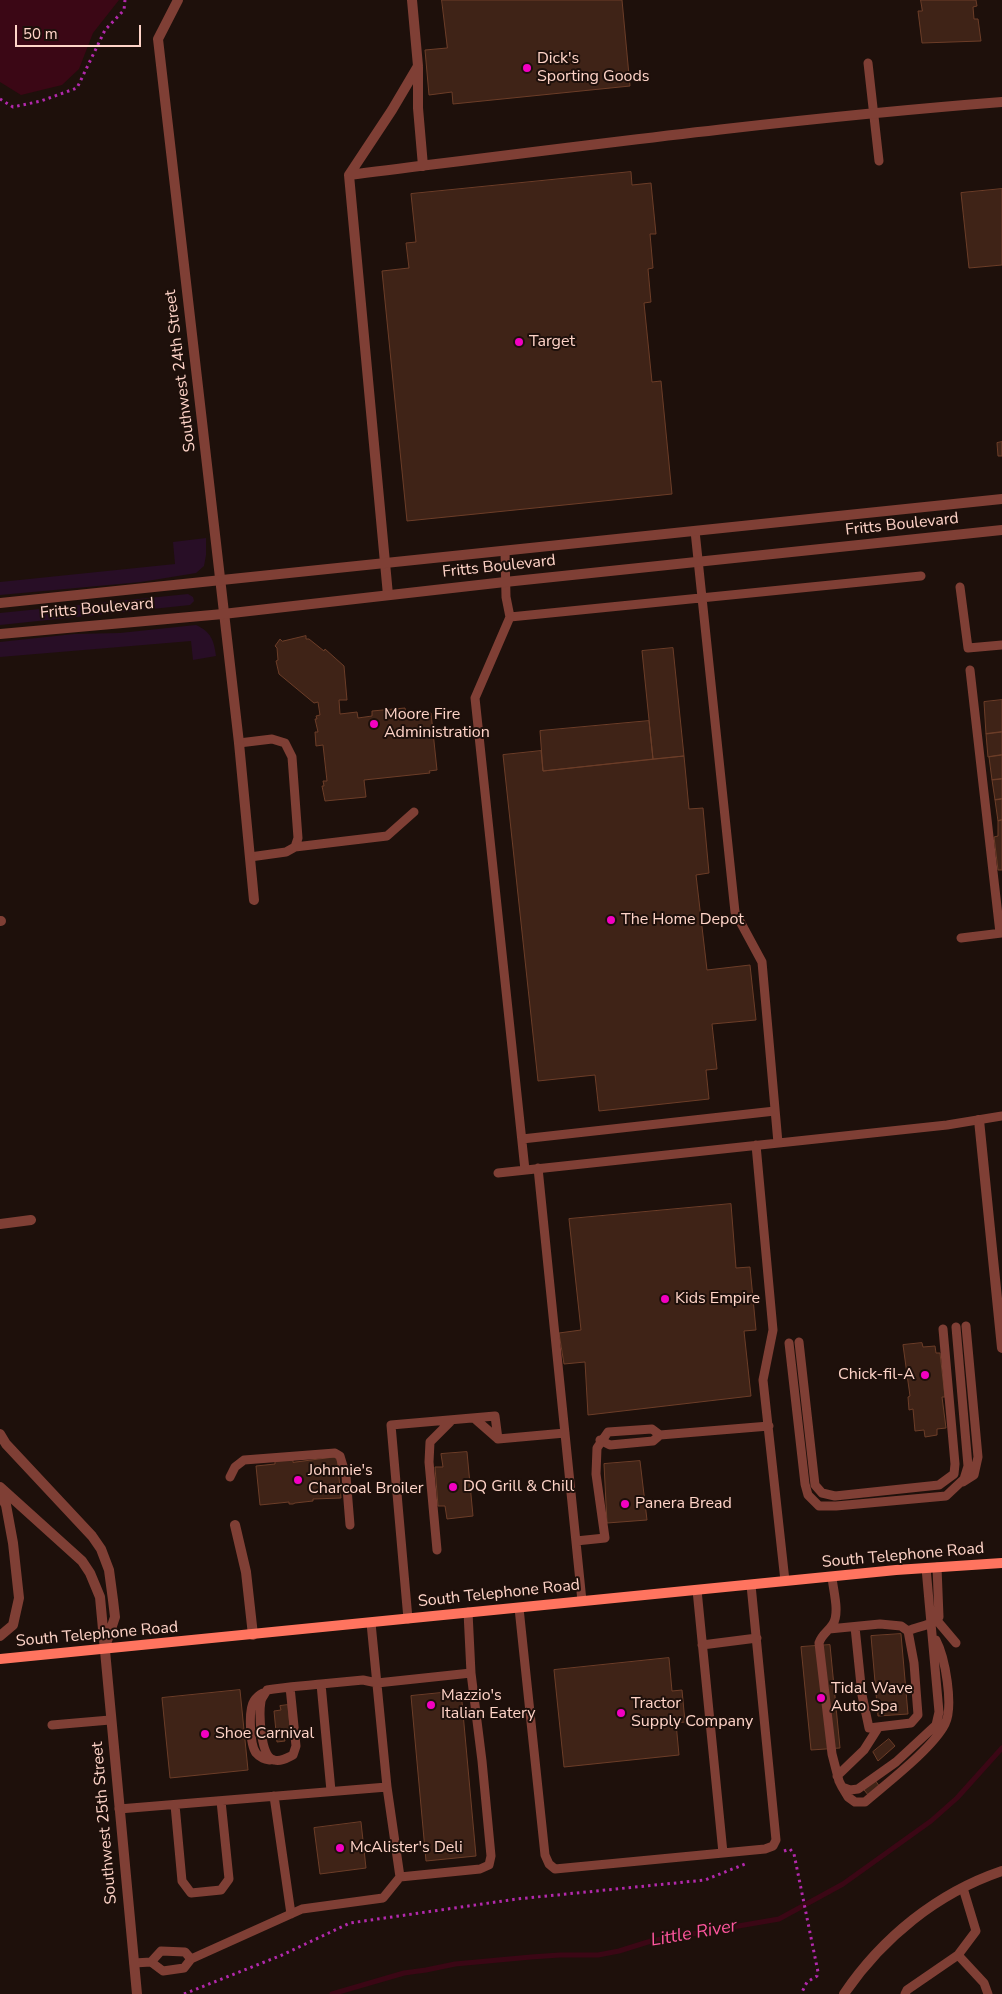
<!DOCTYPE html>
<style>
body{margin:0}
#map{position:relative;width:1002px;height:1994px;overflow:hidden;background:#1e100b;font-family:"Nunito Sans",sans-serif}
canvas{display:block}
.scale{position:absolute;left:15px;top:25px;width:126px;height:22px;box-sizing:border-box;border:2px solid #ffd4c8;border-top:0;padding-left:6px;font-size:15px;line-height:18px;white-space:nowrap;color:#ffd4c8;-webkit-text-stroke:4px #1e100b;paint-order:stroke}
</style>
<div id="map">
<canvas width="1002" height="1994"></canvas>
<div class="scale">50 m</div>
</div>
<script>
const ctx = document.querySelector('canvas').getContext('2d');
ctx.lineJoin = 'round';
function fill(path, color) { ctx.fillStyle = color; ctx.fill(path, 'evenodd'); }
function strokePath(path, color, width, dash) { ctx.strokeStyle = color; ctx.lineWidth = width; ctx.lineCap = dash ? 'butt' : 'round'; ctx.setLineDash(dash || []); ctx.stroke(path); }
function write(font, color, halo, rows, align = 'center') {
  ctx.font = font + ' "Nunito Sans",sans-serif'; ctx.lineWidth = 4; ctx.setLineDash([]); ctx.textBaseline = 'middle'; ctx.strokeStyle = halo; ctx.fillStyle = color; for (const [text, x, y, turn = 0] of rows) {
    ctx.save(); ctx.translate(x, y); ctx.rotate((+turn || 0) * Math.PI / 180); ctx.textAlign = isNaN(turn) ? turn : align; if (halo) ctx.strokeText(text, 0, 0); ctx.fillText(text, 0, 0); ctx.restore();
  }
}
const green = new Path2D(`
 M206,538V555L204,566L196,573L141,582L0,595V582L175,564L173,542Z
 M188,594L193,597L194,601L190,605L0,625V613Z
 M196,625C211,632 214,640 216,656L193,660L191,641L0,657V642L74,634L120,633Z`);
const water = new Path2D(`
 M0,0H119L93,33L79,69L62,85L21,95L0,82Z`);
const stream = new Path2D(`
 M332,1994L404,1973L426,1970L455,1964L531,1957L560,1955H598L619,1951L651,1941L779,1919L843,1884L931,1821L957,1798L1002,1748`);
const building = new Path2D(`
 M442,0H622L630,86L453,104L452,92L429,95L425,50L447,48Z
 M921,0H976L977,6L973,7L974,19H978L981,41L922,43L918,11H922Z
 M631,172L632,185L651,183L656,234H650L653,268L648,269L651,302L644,303L652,382L661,381L672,494L407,521L382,271L409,268L406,243L416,242L411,194Z
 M1002,189V265L969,268L961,193Z
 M1002,442V456H998L997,443Z
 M306,636V639H309L324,651L325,649L344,666L347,700H339L340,714L357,712L358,718L372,716V711L405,708L406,713L423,711V714L431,713L437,770L429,771L430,773L364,780L366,797L325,801L322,786H324L323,781H327L323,745L316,746L315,732H318L315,719H317L316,716L320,715L318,702L314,703L279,674L276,661L278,660L277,648L275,646L280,639L282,641Z
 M673,648L684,756L653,759L642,651Z
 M1002,700V732L986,734L984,702Z
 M649,721L653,759L543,771L540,731Z
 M1002,732V755L988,757L986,734Z
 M541,751L543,771L684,756L689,809L703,808L709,873L696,875L707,970L750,965L756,1020L712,1024L717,1069L706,1070L709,1099L599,1111L595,1075L538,1081L503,755Z
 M1002,755V779L992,780L989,757Z
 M1002,779V799L995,800L992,780Z
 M1002,799V820L998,821L995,800Z
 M1002,820V870H998L994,837L998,836V821Z
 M731,1204L736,1268L750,1267L756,1330L744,1331L751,1396L588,1415L585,1362L564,1364L559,1333L581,1330L569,1219Z
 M922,1343L923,1347L935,1346L936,1353H940L945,1397H942L946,1428L937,1429V1435L925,1437L924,1430L915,1431L913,1409L909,1410L908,1397L910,1396L903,1345Z
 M467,1452L473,1516L447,1519L445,1506H438L435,1467H443L441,1454Z
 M337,1457L341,1498L313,1499V1501L295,1503L293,1504H289V1502L260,1505L256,1466L275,1464V1461L293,1460V1462Z
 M640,1461L647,1520L607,1523L604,1464Z
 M901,1634L908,1714L878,1716L871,1636Z
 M830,1645L840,1748L811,1750L801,1647Z
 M669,1658L672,1691L682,1690L685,1722L676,1723L679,1755L564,1767L554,1670Z
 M240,1690L248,1770L170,1778L162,1698Z
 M461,1691L476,1856L426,1861L411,1696Z
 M288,1705L291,1737H284L285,1741L277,1742L274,1711L281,1710L280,1706Z
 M889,1739L895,1746L878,1761L873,1752Z
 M872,1776L880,1787L869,1796L860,1785Z
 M361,1822L366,1868L320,1874L314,1828Z`);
const path = new Path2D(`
 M0,99L13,107L41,101L77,88L105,30L124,10L125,0
 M784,1851L790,1849L794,1854L818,1972L817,1976L807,1982L801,1994
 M184,1994L282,1955L350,1923L517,1899L705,1880L745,1864`);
const service = new Path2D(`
 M868,63L879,161
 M695,531L735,912L762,962L778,1143
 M505,551L506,597L510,617L475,698L525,1170
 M960,587L968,648L1002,645
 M510,617L921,576
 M970,670L1000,933
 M239,743L272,739L285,743L292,757L298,838L295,847L286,852L250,857
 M295,847L387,836L414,812
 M961,938L1002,933
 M522,1139L775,1111
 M756,1145L773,1330L763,1380L785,1581
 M538,1168L582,1601
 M498,1173L947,1125L1002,1116
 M799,1342L815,1485L822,1493L835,1496L939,1485L954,1474L955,1464L943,1329
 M789,1343L805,1484L808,1495L819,1506H836L946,1496L964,1479L968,1466L956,1327
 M474,1418L498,1439
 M600,1440L610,1445L653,1441L660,1435
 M230,1477L235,1467L244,1460L335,1453L340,1456L346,1476L350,1525
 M963,1482L974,1475L978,1457L966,1326
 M576,1541L605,1538L596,1474L597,1448L608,1432L652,1429L660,1435L769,1426
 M437,1550L429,1462L430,1442L452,1420
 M832,1577C833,1590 840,1612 833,1624C828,1632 822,1634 819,1643L832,1754L839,1781L842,1787L850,1790L858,1789L896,1762L936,1725L939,1712L926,1568
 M697,1590L723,1853
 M519,1608L545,1855L549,1864L555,1869L765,1849L773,1846L776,1840L751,1585
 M934,1617L956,1643
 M408,1619L391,1425L495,1416L498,1439L565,1433
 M829,1629L880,1624L901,1626L908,1631L914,1663L918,1715L911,1723L869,1728L862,1695L855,1627
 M908,1631C918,1626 932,1626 939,1617L937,1567
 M702,1645L757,1638
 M290,1687L296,1746L293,1755C287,1758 281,1762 274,1760C260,1757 259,1713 261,1701C262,1697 265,1694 267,1690C285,1687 303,1686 321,1684
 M263,1693C259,1695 256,1698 254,1701C248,1710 250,1745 256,1753C260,1758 265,1759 270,1760
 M52,1725L110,1720
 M837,1776L864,1750L878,1728
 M842,1787L848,1797L855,1802H865C887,1783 933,1748 945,1724C954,1706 945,1657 936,1640
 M331,1791L321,1684L363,1680L377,1683L471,1673
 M274,1796L291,1914
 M175,1805L182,1881L191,1893L221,1890L229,1879L221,1801
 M119,1809L387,1787L371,1623
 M400,1877L480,1869L489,1865L491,1856L482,1761L471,1673L468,1612
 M958,1955L984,1983L988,1994
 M191,1959L302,1909L383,1898L400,1877L387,1787
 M134,1963L151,1962L163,1971L184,1968L191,1959L185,1952L161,1951L151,1962
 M905,1994L907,1990L958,1955L976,1931L963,1888`);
const minor = new Path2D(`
 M178,0L158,39L239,743L254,900
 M418,67V108L423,166
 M349,175L392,110L418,66L412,0
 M388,595L349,175C566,148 783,119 1002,102
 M0,921H1
 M979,1120L1002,1348
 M0,1224L31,1220
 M235,1525L246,1572L253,1635`);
const tertiary = new Path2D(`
 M0,603L1002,499
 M0,634L223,614L505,582L1002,530
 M0,1434L6,1444L92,1536L101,1549L109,1570L113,1600L115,1617L106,1644
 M0,1487L82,1561L90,1573L100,1597L137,1994
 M0,1494L6,1505L13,1543L19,1598L13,1625L0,1636
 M844,1994C882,1938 937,1893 1002,1871`);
const secondary = new Path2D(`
 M0,1659L896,1570L1002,1563`);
const markers = [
 [527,68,5,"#f300c1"],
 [519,342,5,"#f300c1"],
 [374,724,5,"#f300c1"],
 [611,920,5,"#f300c1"],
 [665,1299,5,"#f300c1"],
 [925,1375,5,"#f300c1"],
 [298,1480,5,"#f300c1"],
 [453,1487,5,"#f300c1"],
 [625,1504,5,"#f300c1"],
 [821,1698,5,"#f300c1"],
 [431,1705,5,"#f300c1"],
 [621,1713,5,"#f300c1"],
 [205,1734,5,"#f300c1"],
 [340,1848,5,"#f300c1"]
];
const poiNames = [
 ["Dick's",537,59],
 ["Sporting Goods",537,77],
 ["Target",529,342],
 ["Moore Fire",384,715],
 ["Administration",384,733],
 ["The Home Depot",621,920],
 ["Kids Empire",675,1299],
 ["Chick-fil-A",915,1375,"right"],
 ["Johnnie's",308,1471],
 ["Charcoal Broiler",308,1489],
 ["DQ Grill & Chill",463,1487],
 ["Panera Bread",635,1504],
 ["Tidal Wave",831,1689],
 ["Auto Spa",831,1707],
 ["Mazzio's",441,1696],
 ["Italian Eatery",441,1714],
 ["Tractor",631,1704],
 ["Supply Company",631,1722],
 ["Shoe Carnival",215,1734],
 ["McAlister's Deli",350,1848]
];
const streetNames = [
 ["Southwest 24th Street",181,371,-97],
 ["Fritts Boulevard",902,525,-6],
 ["Fritts Boulevard",499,567,-6],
 ["Fritts Boulevard",97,609,-5],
 ["South Telephone Road",903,1556,-5],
 ["South Telephone Road",499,1594,-6],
 ["South Telephone Road",97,1635,-5],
 ["Southwest 25th Street",105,1823,-95]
];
const waterNames = [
 ["Little River",694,1934,-10]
];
fill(green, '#280e26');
fill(water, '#3b0715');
strokePath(stream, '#3b0715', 5);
fill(building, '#3f2317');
strokePath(building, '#6c3d28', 1);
strokePath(path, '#b229ac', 3, [2.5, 4]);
strokePath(service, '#7f3f35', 9);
strokePath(minor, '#7f3f35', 10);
strokePath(tertiary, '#7f3f35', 10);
strokePath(secondary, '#ff745f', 10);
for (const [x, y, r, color] of markers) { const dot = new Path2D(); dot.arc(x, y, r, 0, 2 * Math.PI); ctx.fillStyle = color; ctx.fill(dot); strokePath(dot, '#1e100b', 2); }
write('16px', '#ffd4c8', '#1e100b', poiNames, 'left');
write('16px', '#ffd4c8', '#1e100b', streetNames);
write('italic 18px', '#ff569f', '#1e100b', waterNames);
</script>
